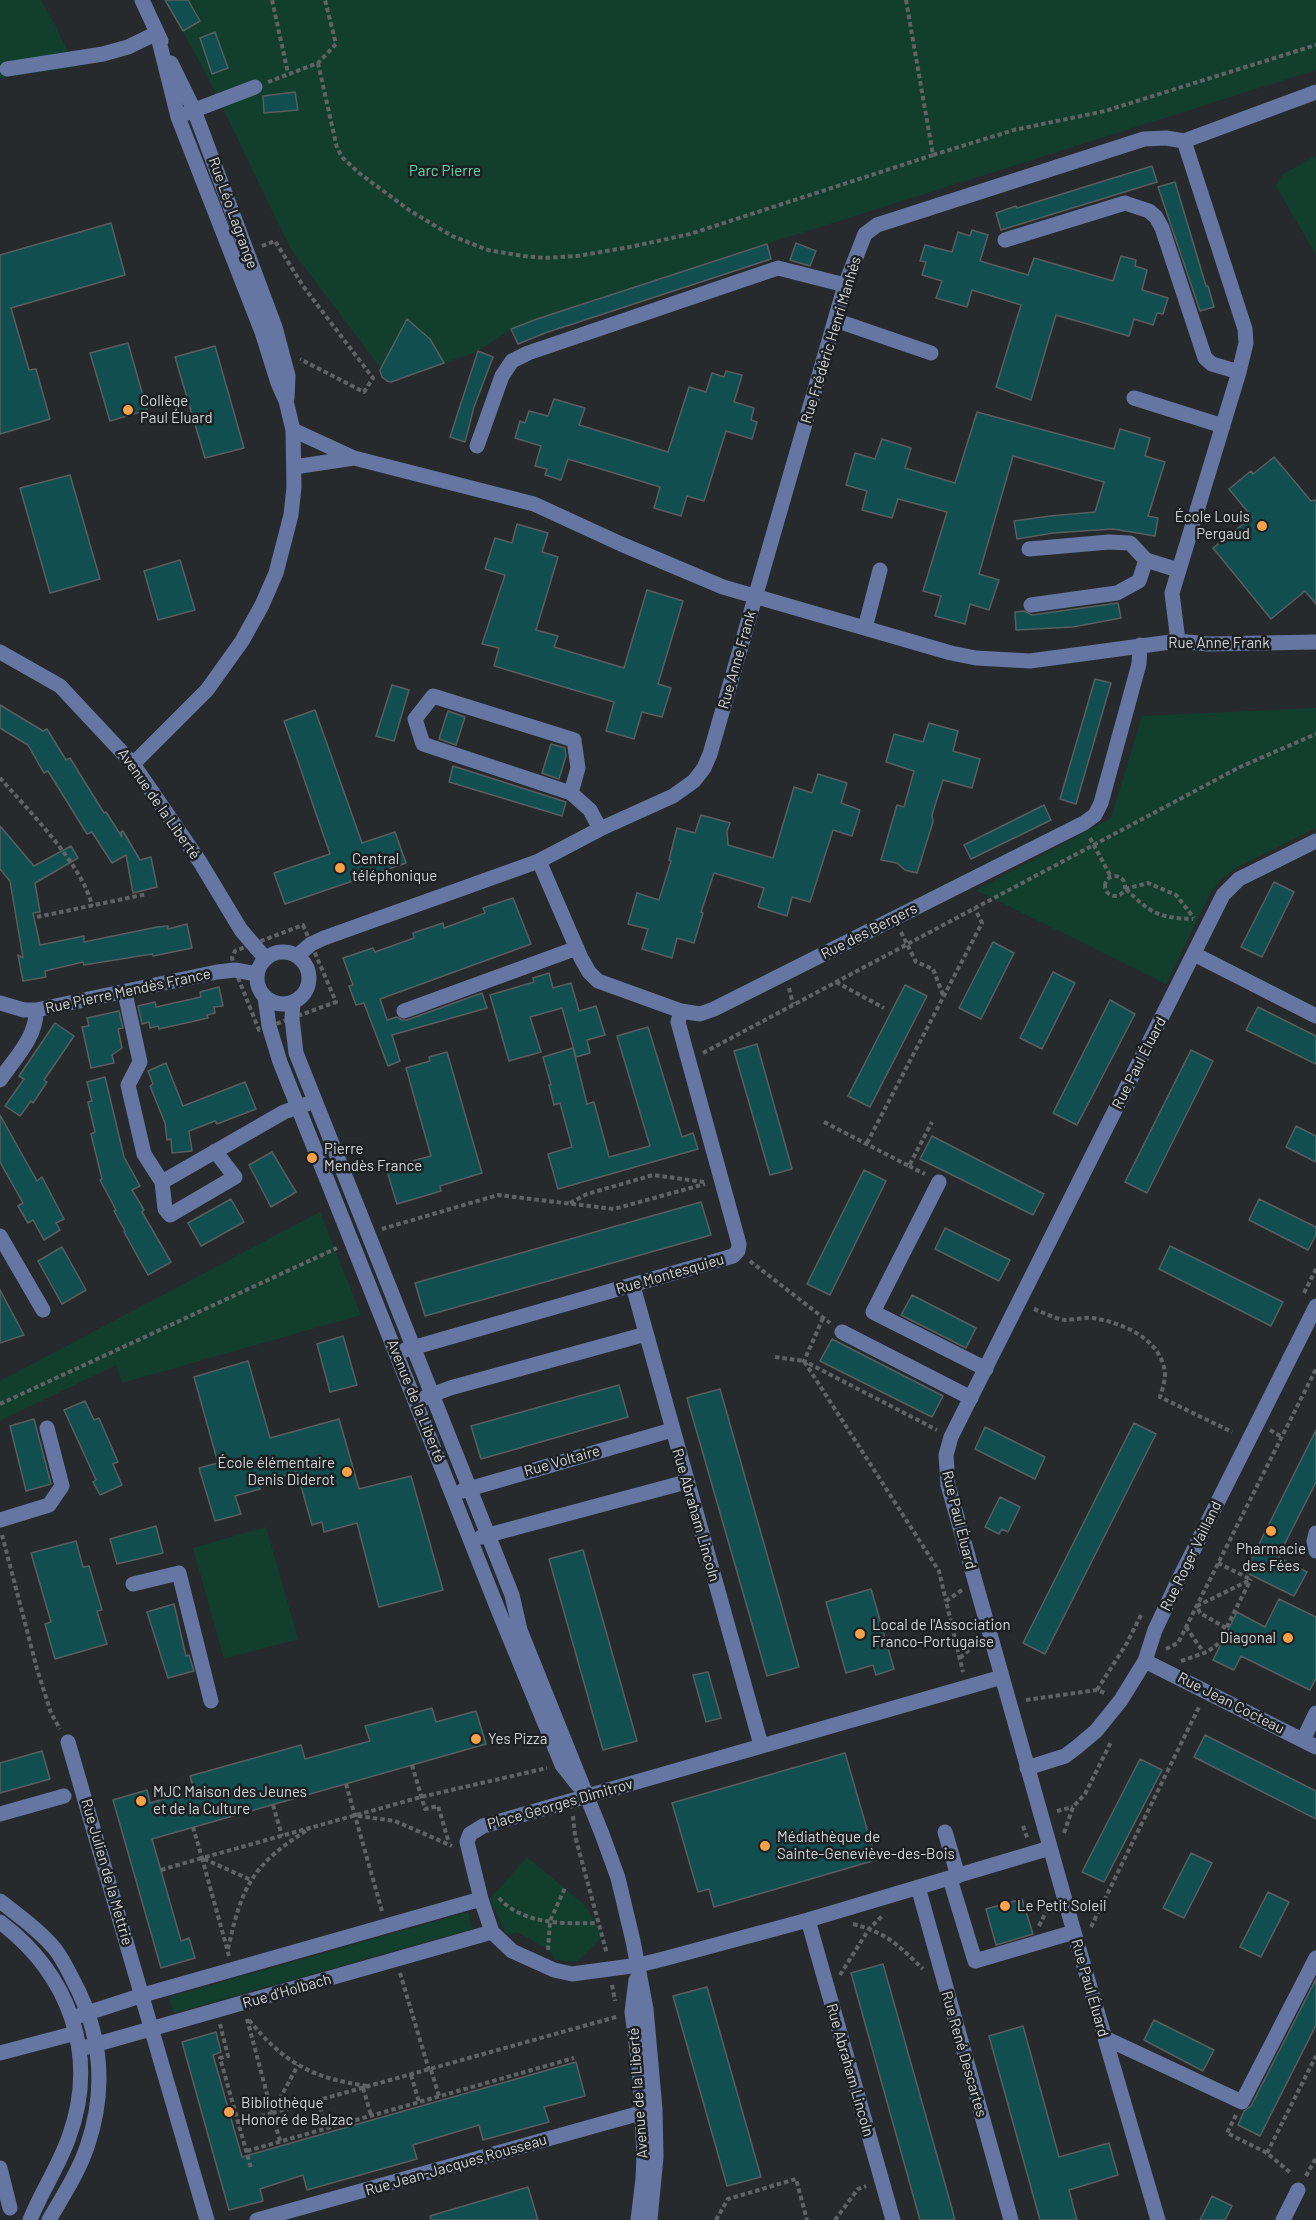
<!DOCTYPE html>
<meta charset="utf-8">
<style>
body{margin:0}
canvas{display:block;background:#262a2c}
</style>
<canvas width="1316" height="2220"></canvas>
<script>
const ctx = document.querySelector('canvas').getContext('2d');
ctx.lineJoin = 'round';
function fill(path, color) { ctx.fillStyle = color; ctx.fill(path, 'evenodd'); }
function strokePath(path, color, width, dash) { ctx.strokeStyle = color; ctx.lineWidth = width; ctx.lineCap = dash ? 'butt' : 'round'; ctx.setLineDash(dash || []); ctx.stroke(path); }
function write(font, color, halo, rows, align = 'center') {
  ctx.font = font + ' Barlow,sans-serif'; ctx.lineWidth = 5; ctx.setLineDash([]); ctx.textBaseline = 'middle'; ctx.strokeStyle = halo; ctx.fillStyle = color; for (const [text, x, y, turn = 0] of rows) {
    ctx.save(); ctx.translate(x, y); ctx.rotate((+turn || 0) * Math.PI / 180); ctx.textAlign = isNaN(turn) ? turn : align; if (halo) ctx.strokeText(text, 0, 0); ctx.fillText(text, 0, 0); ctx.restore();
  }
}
const green = new Path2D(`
 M0,0H41L55,25L75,67L0,78Z
 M165,0H1316V70L725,257L537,319L511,329L478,351L391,382L290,248L206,73Z
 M1316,156V255L1276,186L1283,174Z
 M1316,708V828L1234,869L1220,880L1210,894L1166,984L976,890L1111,818L1142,716Z
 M320,1212L361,1315L122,1383L116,1365L0,1421V1381Z
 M266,1527L298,1639L224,1659L193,1548Z
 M527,1857L585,1905L603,1936L577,1962L555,1960L551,1951L517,1932L507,1936L490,1899Z
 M468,1912L472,1929L174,2013L169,1997Z`);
const building = new Path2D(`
 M165,0H188L200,21L183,31Z
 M215,32L228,68L212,74L200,38Z
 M295,92L298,110L264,113L263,96Z
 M1152,166L1157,182L1001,230L996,213L1016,206L1017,208Z
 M1175,182L1206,286H1208L1214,307L1200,311L1158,187Z
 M111,223L125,275L11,308L29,370L36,369L50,419L0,434V255Z
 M972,230L988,235L980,261L1028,275L1034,258L1113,281L1121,256L1136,260L1135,266L1147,270L1142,290L1168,298L1163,314L1157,313L1153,325L1134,319L1129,336L1056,315L1031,400L996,387L1021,305L972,290L967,307L936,298L942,281L922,275L926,262L920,261L925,245L952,252L958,232L970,236Z
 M796,243L816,251L810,266L790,260Z
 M767,244L771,259L545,333L518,344L511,329L537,319Z
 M407,319L430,339L444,363L391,382L387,381L382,377L380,370Z
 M128,343L147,410L110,421L90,353Z
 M215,346L244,448L205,458L175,357Z
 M478,351L493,357L474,407L465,442L450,437Z
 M726,371L742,375L734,402L754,408L751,420L757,422L752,439L726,431L704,501L687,496L681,516L654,508L660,487L568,459L561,480L545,475L547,469L535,466L541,446L515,438L520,421L525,423L529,411L548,416L554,399L585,408L579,425L668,452L689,387L706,392L712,373L724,377Z
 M977,412L1114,449L1120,429L1150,438L1145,456L1165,462L1148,516L1158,518L1155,536L1113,529L1053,533L1017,539L1014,521L1050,516L1095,512L1104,482L1013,456L979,574L999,580L989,610L970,604L965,624L935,616L941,596L923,591L947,512L898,499L892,518L862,510L867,491L846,485L855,453L875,459L882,439L911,448L905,468L955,483Z
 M1274,457L1311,501L1316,500V604L1305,591L1271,619L1213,548L1252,517L1229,489L1251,471L1253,474Z
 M70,475L100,579L50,593L20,488Z
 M517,524L548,533L542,552L558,557L536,630L558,636L554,647L624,668L647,590L683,601L658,684L671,688L662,717L642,712L634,739L606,731L614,702L494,666L499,648L482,644L505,575L485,569L495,538L512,543Z
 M180,560L195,610L158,620L144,571Z
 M1118,603L1121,618L1073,627L1016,630L1015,612L1024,611L1032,615Z
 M1095,679L1111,683L1076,804L1060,799Z
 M392,685L409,690L394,741L376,736Z
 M0,705L43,731L47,729L66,760L70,758L104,813L106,812L122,837L121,832L123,831L140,860L151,857L157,887L133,893L126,855L112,863L92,832L87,834L48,771L44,773L28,745L0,728Z
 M315,710L362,843L395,832L406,863L285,904L274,873L330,854L284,721Z
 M448,711L465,717L456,745L439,739Z
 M929,723L958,731L953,751L980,759L972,788L943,780L932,815L933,822L917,873L905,870L897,863L881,860L897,805L904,807L914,771L886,762L894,734L923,742Z
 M551,744L565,748L566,756L559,779L542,773Z
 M453,766L566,802L562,816L449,782Z
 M818,774L847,783L841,803L860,810L852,836L833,830L810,902L792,897L787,916L758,907L764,888L714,873L701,912L703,913L694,943L677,938L672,958L642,949L648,929L628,924L637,893L659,900L671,861L669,860L677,828L695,833L701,815L730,823L727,831L728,845L773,858L794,787L812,793Z
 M1044,805L1051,820L971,859L964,845Z
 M0,826L34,866L71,846L78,858L35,883L40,912L33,913L40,945L84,936V942L157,927L168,926V929L187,924L192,948L153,956L152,954L84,965L83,962L45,971L46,977L23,981L18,955L23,958L10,881L0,869Z
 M1274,882L1294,892L1262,957L1241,947Z
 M513,898L531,944L380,999L387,1020L397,1017L402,1020H407L482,993L487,1008L392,1035L400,1061L388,1066L364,1003L356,1005L349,986L353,985L343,958L373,948L375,952L414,938L413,933L443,923L444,928L485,913L483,908Z
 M993,942L1014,953L981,1019L959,1008Z
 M1053,972L1075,983L1042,1049L1020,1038Z
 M549,973L553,988L571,983L579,1011L596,1006L605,1035L587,1040L590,1053L576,1057L562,1008L530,1017L541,1052L509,1061L490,995L534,982L533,978Z
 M905,985L927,996L870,1107L848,1096Z
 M219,987L223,1006L214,1007L215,1013L207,1015L208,1018L159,1029L158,1026L150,1028L149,1022L142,1024L138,1006L155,1002L156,1007L201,997L200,992Z
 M1110,1000L1135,1014L1077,1125L1053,1113Z
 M1258,1007L1316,1036V1064L1246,1030Z
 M119,1011L123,1028L118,1029L122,1048L112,1055L114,1063L91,1068L82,1027L89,1026L87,1018Z
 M55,1023L74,1036L44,1080L47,1082L33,1103L31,1101L20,1116L5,1106L24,1079L19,1076Z
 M648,1027L682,1137L693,1133L698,1149L558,1189L548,1154L572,1147L560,1103L554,1105L549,1085H551L543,1057L573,1048L587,1104L594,1102L609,1157L650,1146L617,1036Z
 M757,1044L792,1169L770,1175L734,1051Z
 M1191,1050L1213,1061L1147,1193L1125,1182Z
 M447,1052L482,1173L440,1186L441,1191L397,1204L386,1168L431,1156L406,1068L430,1061L429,1057Z
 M166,1063L183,1106L245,1082L256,1109L217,1124L215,1121L189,1131L192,1151L172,1153L171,1139L167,1140L165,1123L150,1086L153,1084L148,1071Z
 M105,1077L124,1157L140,1186L132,1190L144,1210L142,1212L171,1262L148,1275L124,1232L125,1231L114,1211L116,1210L100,1180L102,1179L91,1134L95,1132L88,1102L92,1101L87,1082Z
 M0,1115L37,1181L42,1177L64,1219L56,1223L60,1230L44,1240L33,1220L28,1223L18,1206L23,1203L0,1162Z
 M1296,1126L1316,1136V1162L1286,1147Z
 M932,1136L1044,1194L1033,1215L920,1159Z
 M272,1152L296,1192L271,1207L249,1165Z
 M864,1170L886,1181L830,1295L807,1284Z
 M231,1199L244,1222L201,1246L188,1223Z
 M1259,1199L1316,1227V1235L1308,1250L1249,1220Z
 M701,1202L711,1235L425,1316L415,1283Z
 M945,1228L1010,1260L999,1281L935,1249Z
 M1170,1246L1283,1302L1271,1326L1159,1269Z
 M62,1247L86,1290L62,1304L38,1261Z
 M0,1290L24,1335L0,1343Z
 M912,1295L976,1328L966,1348L901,1315Z
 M343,1336L357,1385L330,1392L317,1344Z
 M832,1339L943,1396L932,1417L820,1361Z
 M248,1361L270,1438L339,1419L359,1489L411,1476L443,1590L379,1607L357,1523L324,1532L322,1522L312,1525L297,1472L258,1483L260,1489L235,1496L241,1514L215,1521L199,1468L218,1463L194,1377Z
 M619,1385L628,1417L481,1459L471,1426Z
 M720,1389L799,1667L767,1676L687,1398Z
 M85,1401L94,1420L99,1418L118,1462L113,1464L122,1485L100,1495L93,1482L96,1480L64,1410Z
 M34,1419L51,1484L26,1491L10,1426Z
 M1134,1423L1156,1434L1045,1654L1023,1643Z
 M985,1427L1045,1457L1035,1479L975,1449Z
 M1316,1430V1482L1278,1557L1307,1572L1294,1596L1245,1572Z
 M1000,1497L1020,1507L1008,1532L1002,1529L999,1534L985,1527Z
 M156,1526L163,1553L117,1564L110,1539Z
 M76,1541L83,1567L89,1566L102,1610L97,1611L107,1644L55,1659L45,1624L51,1622L31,1553Z
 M583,1550L637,1741L603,1750L549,1559Z
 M871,1589L894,1669L876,1675L873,1665L846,1673L826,1602Z
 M1279,1599L1316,1617V1678L1310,1690L1241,1656L1234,1670L1213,1660L1237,1612L1265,1627Z
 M174,1604L186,1656L189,1655L194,1671L168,1678L147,1612Z
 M708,1672L721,1718L706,1722L693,1675Z
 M432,1708L436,1722L476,1711L486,1744L152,1839L181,1941L189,1938L195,1958L161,1968L113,1800L147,1790L150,1803L194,1790L190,1776L301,1745L305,1759L370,1741L365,1726Z
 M1205,1735L1316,1791V1819L1194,1757Z
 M42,1751L50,1779L0,1793V1763Z
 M845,1753L876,1860L714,1907L709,1889L698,1892L672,1803Z
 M1140,1759L1162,1770L1104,1882L1082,1872Z
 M1191,1853L1212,1863L1184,1918L1163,1908Z
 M1268,1892L1289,1902L1261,1957L1240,1947Z
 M1022,1899L1033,1934L996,1945L986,1909Z
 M883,1964L947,2191L955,2220H920L851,1973Z
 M1316,1979V2025L1260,2136L1238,2125L1244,2111L1251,2106Z
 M707,1987L761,2177L727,2186L673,1996Z
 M1154,2020L1214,2050L1203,2071L1144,2040Z
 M1023,2026L1059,2157L1109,2143L1118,2175L1069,2190L1077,2220H1040L989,2036Z
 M216,2032L221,2052L213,2055L242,2157L576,2062L585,2096L544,2107L549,2122L483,2140L479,2125L413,2145L417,2159L307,2190L303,2175L260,2189L263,2201L229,2210L182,2042Z
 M528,2187L538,2220H431L430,2216Z
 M1212,2196L1232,2206L1225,2220H1200Z`);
const path = new Path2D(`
 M272,0L288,73
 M318,63L337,148L343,158L359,173L409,210L452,236L488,250L523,256L545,258L577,256L630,247L690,234L933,155L906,0
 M268,82L318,63L336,44L325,0
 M933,155L1014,130L1105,111L1316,45
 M262,246L275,241L303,286L373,378L364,392L300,359
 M0,778C28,810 83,865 92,906
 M1090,838L1111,877
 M1105 886a10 10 0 1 1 20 0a10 10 0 1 1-20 0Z
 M1125,889L1148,883L1176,895L1194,918
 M1126,889C1150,913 1159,918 1193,919
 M37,917L147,894
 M303,925L336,1002L259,1030L235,970L232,958L235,951Z
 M901,932L916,962L933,969L943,995
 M836,982L884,1008
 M789,988L793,1004
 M703,1053L1240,767L1316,734
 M824,1122L909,1166L932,1122
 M867,1143L982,923L975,909
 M909,1166L925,1174
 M570,1203L587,1194L653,1175L704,1182
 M382,1229L498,1195L614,1209L705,1184
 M750,1261L830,1323
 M1304,1293L1316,1269
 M1034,1309C1043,1312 1055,1319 1065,1320C1074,1320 1084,1317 1093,1318C1123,1323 1162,1339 1165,1374C1165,1382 1162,1390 1160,1397L1232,1432
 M823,1318L804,1361L937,1430
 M775,1357L804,1361L939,1571L946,1601
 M0,1404L337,1248
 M1270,1430L1282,1437
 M2,1535L37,1669L51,1713L60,1729
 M1218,1563L1250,1579
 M962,1590L946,1601L963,1672
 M1186,1627L1204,1653
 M1226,1628L1200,1613L1197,1606L1250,1580
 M1166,1649L1178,1643L1316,1369
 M960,1658L977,1643
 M1181,1661L1207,1652L1218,1644L1251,1579
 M1097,1690L1127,1643L1141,1615
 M1026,1700L1097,1690L1107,1694
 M412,1765L425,1809L438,1806L449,1843
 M346,1784L382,1911
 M273,1805L282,1836
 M1057,1811L1073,1807
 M358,1816L395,1821L452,1846
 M573,1816L575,1836L607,1954
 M1023,1826L1028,1840
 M193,1827L202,1858
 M1064,1833L1073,1807L1085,1794L1111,1742
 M161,1870L202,1858L251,1880
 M499,1898C522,1924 563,1924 595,1923
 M853,1924C887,1933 898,1945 923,1969
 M1039,1926L1049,1906
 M1091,1927L1200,1705
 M228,1949C242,1885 253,1864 309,1829
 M548,1950L550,1921L565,1888
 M229,1956L202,1858L421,1797L547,1768
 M400,1973L429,2070
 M840,1975L869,1929L882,1916
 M612,1985L615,2001
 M247,2019L272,2113L616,2017
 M249,2020C284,2063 312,2078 367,2086
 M220,2024L228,2056L220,2058L251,2168
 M431,2070L439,2096
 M411,2075L419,2102
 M363,2088L371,2115
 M318,2100L326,2128
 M1236,2115L1227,2133L1267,2153L1292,2174
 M239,2122L272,2113
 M280,2141L272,2113L298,2065
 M247,2151L574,2058
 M1267,2153L1316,2056
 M1306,2176L1316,2158
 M716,2220L728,2199L796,2179L807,2220
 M835,2220L858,2189L866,2186`);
const minor = new Path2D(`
 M142,0L161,41
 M171,63L194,110L275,327L288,376L287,398
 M7,69L103,54L128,47L157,33
 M187,113L255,87
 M1005,240L1125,203L1149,211L1156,217L1162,228L1205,358L1212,364L1239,372
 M835,320L931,353
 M1134,398L1223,426
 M293,430L354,458L534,504L621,544L723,587L951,653L976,658L1030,661L1178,641L1208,644L1316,642
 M477,446L502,376L512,361L528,353L778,268L845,285
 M294,467L354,458
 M1029,549L1109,542L1130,543L1146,560L1178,570
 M1031,605L1117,593L1139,581L1146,560
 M865,628L880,570
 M1178,641L1172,593L1239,372L1246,343L1245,329L1184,141
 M0,652L60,686L133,764L200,862L241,930L265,958
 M133,764L207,690L242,641L262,605L276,573L291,515L294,487L293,430L286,401L278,383L262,332L178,117L157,33
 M571,793L578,768L574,740L433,696L415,719L423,744L571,793L590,810L600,829
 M539,861L581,958L589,972L598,981L681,1011L700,1014L714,1009L1084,823L1095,815L1101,803L1139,664L1140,645
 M257 978a26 26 0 1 1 52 0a26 26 0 1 1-52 0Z
 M1194,954L1316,1016
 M297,956L311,944L324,938L539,861L600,829L673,796L694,781L704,768L710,754L845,285L865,234L877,225L1144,139L1166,138L1184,141L1316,92
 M125,993L140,1062L128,1085L144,1154L162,1182L284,1112L307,1104
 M265,997L269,1026L280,1062L501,1617L562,1765L578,1785
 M293,1002L292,1018L296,1053L512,1595L520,1630L602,1834L618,1878L633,1941L646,2009L655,2109L656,2157L650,2220
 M0,1003L24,1010H36L217,972L235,970L257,974
 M404,1011L577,948
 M0,1080C14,1059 37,1037 36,1010
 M162,1182L165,1209L170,1215L235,1177L215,1151
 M939,1182L873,1312L986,1369
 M0,1236L43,1310
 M633,1286L761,1745
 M842,1332L971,1398
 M405,1350L733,1256L738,1251L739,1244L678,1022L681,1011
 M424,1398L450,1388L646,1334
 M462,1491L672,1430
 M0,1520L49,1505L62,1486L47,1428
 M1316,1533L1314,1541L1316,1551
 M481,1537L686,1482
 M133,1584L179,1573L211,1701
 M1145,1661L1316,1747
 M1002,1677L483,1826L470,1834L467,1842L481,1899L492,1932L512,1951L554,1970L572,1974L639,1965L667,1958L808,1920L1050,1848
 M1303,1740L1316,1713
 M68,1742L207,2220
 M1027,1768L1065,1756L1077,1747L1096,1731L1121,1700L1145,1661L1155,1630L1179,1579L1316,1306
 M0,1814L64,1796
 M945,1832L958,1876
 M950,1879L975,1961L1074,1932
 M918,1887L1011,2220
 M0,1901C19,1916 39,1930 55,1949C62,1958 68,1970 73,1980C102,2034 107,2089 87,2147C78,2173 63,2196 49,2220
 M808,1920L893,2220
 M0,1922C69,1974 99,2055 69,2137C59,2166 41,2192 30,2220
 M636,1980L632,2012L639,2066L644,2154L643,2179L638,2220
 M72,2018L143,1995L481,1899
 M1105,2038L1242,2102L1316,1958
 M80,2049L492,1932
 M0,2053L76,2033
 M0,2168L10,2208
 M257,2220L655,2109
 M1158,2220L1074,1932L948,1485L946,1455L951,1437L1223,895L1239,879L1316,841
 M1283,2220L1298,2190`);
const markers = [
 [128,410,6,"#f7a149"],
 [1262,526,6,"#f7a149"],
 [340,868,6,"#f7a149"],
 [312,1158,6,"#f7a149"],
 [347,1472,6,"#f7a149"],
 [1271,1531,6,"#f7a149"],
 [860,1634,6,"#f7a149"],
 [1288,1638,6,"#f7a149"],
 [476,1739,6,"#f7a149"],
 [141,1801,6,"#f7a149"],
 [765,1846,6,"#f7a149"],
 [1005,1906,6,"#f7a149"],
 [229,2112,6,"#f7a149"]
];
const parkNames = [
 ["Parc Pierre",445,171]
];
const streetNames = [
 ["Rue Léo Lagrange",233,213,70],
 ["Rue Frédéric Henri Manhès",831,340,-73],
 ["Rue Anne Frank",1219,643],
 ["Rue Anne Frank",737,660,-74],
 ["Avenue de la Liberté",159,804,55],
 ["Rue des Bergers",869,931,-27],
 ["Rue Pierre Mendès France",128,991,-12],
 ["Rue Paul Éluard",1139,1063,-63],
 ["Rue Montesquieu",670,1274,-16],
 ["Avenue de la Liberté",416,1401,68],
 ["Rue Voltaire",562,1461,-16],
 ["Rue Abraham Lincoln",696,1515,74],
 ["Rue Paul Éluard",959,1520,76],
 ["Rue Roger Vailland",1191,1556,-64],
 ["Rue Jean Cocteau",1231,1703,27],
 ["Place Georges Dimitrov",560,1804,-16],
 ["Rue Julien de la Mettrie",107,1872,74],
 ["Rue Paul Éluard",1090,1988,74],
 ["Rue d'Holbach",287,1991,-16],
 ["Rue René Descartes",964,2054,74],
 ["Rue Abraham Lincoln",850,2070,74],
 ["Avenue de la Liberté",638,2093,-94],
 ["Rue Jean-Jacques Rousseau",456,2165,-16]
];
const poiNames = [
 ["Collège",140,401],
 ["Paul Éluard",140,418],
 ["École Louis",1250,517,"right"],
 ["Pergaud",1250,534,"right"],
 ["Central",352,859],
 ["téléphonique",352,876],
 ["Pierre",324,1149],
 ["Mendès France",324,1166],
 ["École élémentaire",335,1463,"right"],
 ["Denis Diderot",335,1480,"right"],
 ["Pharmacie",1271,1549,"center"],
 ["des Fées",1271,1566,"center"],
 ["Local de l'Association",872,1625],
 ["Franco-Portugaise",872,1642],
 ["Diagonal",1276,1638,"right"],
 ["Yes Pizza",488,1739],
 ["MJC Maison des Jeunes",153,1792],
 ["et de la Culture",153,1809],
 ["Médiathèque de",777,1837],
 ["Sainte-Geneviève-des-Bois",777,1854],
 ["Le Petit Soleil",1017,1906],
 ["Bibliothèque",241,2103],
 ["Honoré de Balzac",241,2120]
];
fill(green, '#113e2d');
fill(building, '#114e50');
strokePath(building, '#585e5f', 1.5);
strokePath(path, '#606365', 4, [4.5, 3]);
strokePath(minor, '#6476a1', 15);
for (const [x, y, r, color] of markers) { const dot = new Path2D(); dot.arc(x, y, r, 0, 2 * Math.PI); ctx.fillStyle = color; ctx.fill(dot); strokePath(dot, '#1c2023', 2); }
write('15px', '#61d9aa', '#1c2023', parkNames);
write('15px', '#d2d5d6', '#1c2023', streetNames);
write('15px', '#d2d5d6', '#1c2023', poiNames, 'left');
</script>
